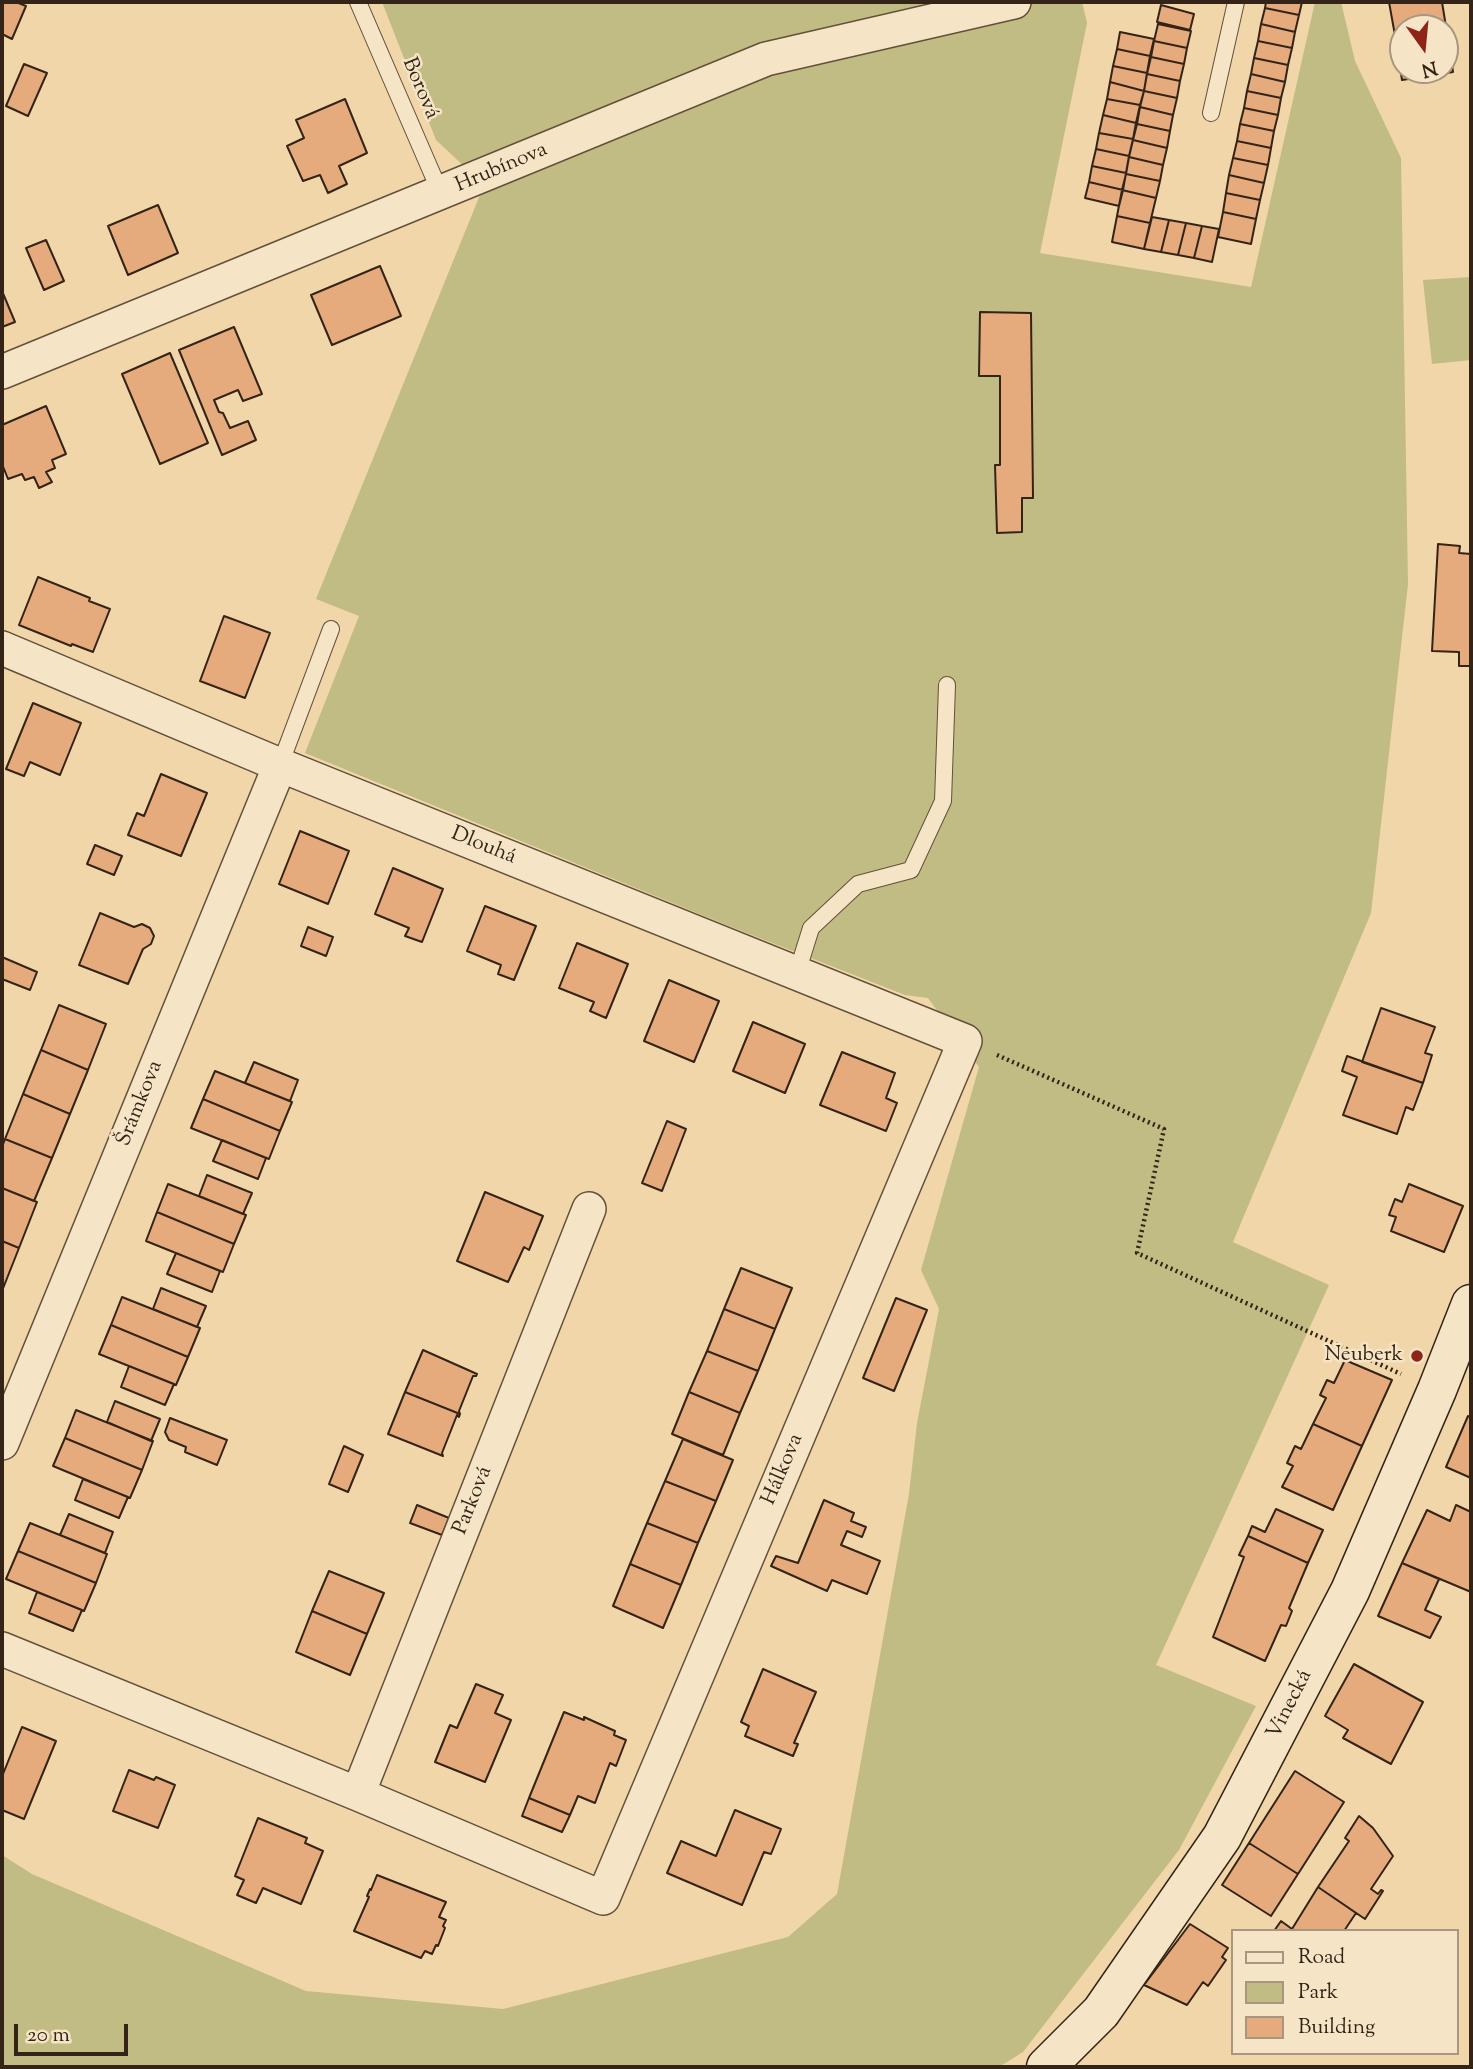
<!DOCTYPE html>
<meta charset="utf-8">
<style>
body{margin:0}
#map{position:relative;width:1473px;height:2069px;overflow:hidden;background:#f0d6a8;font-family:"Sorts Mill Goudy",serif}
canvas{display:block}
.frame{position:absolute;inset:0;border:4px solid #342417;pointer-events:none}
.legend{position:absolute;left:1231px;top:1929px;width:228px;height:126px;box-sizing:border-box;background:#f5e4c6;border:2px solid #a89780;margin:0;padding:9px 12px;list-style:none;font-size:21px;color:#342417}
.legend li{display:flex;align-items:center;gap:14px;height:35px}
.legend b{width:35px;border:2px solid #a89780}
.north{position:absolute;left:1389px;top:14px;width:70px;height:70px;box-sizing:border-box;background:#f5e4c6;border:2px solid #a89780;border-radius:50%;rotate:165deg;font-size:19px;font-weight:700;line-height:28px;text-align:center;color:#342417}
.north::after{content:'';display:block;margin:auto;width:24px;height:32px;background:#8f2418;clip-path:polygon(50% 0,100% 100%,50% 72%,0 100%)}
.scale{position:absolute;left:14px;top:2024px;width:114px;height:32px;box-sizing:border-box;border:4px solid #342417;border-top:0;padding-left:9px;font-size:21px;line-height:24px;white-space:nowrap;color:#342417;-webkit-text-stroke:5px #f5e4c6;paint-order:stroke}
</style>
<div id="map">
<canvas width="1473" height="2069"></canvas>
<div class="frame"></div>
<ul class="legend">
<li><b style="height:9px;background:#f5e4c6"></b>Road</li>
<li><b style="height:19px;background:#c1bc83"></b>Park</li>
<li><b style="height:19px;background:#e5ab7d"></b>Building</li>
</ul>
<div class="north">N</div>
<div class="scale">20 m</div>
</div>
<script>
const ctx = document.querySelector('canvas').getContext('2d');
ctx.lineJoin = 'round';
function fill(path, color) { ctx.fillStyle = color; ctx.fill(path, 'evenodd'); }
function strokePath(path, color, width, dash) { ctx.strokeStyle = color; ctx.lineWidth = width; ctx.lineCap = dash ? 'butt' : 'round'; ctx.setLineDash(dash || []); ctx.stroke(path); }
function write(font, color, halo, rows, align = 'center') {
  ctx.font = font + ' "Sorts Mill Goudy",serif'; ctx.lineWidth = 5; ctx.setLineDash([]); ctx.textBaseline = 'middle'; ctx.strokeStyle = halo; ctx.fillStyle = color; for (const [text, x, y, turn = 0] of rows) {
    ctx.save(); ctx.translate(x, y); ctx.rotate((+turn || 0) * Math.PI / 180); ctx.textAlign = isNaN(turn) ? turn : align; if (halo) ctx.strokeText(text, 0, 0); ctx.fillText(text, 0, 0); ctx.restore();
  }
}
const green = new Path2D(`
 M382,2H1082L1087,23L1040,253L1251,287L1315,2H1341L1355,61L1401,158L1408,584L1371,913L1233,1242L1329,1285L1156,1665L1256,1706L1179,1850L1023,2052L999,2067H2V1855L32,1874L306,1991L503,2009L788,1937L837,1894L909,1494L917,1423L939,1309L921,1270L979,1067L928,998L905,995L729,926L305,753L359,616L316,599L484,185L436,140Z
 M1471,277V360L1432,364L1423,280Z`);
const building = new Path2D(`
 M2,2H16L26,6L12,39L2,34Z
 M1266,2H1302L1299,15L1265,8Z
 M1389,2H1442L1447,33L1445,34V28H1403V40L1396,41Z
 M1161,5L1194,14L1190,30L1157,22Z
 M1265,8L1299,15L1295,32L1261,24Z
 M1158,24L1191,31L1187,48L1154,41Z
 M1261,24L1295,32L1292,48L1258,41Z
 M1120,32L1154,39L1150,56L1117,49Z
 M1447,33L1453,72L1402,80L1396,41L1403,40V70H1445V34Z
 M1154,41L1187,48L1184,64L1151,57Z
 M1258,41L1292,48L1288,65L1254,58Z
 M1117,49L1150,56L1147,73L1113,66Z
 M1151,57L1184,64L1180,81L1147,74Z
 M1254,58L1288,65L1285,82L1251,74Z
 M24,64L47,73L28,116L6,106Z
 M1113,66L1147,73L1144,91L1110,82Z
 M1147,74L1180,81L1177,98L1144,91Z
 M1251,74L1285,82L1281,98L1247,91Z
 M1110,82L1144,91L1140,105L1107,99Z
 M1144,91L1177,98L1173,115L1140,107Z
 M1247,91L1281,98L1278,115L1244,108Z
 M345,99L367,153L339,166L347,184L328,193L320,175L303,181L287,146L304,138L296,120Z
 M1107,99L1140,105L1136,123L1103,115Z
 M1140,107L1173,115L1170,131L1137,124Z
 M1244,108L1278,115L1274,131L1240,124Z
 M1103,115L1136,123L1133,139L1099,133Z
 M1137,124L1170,131L1167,148L1133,140Z
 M1240,124L1274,131L1271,148L1237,141Z
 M1099,133L1133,139L1129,156L1096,149Z
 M1133,140L1167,148L1163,165L1129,157Z
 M1237,141L1271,148L1268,165L1233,158Z
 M1096,149L1129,156L1126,173L1092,166Z
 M1129,157L1163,165L1160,181L1126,174Z
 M1233,158L1268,165L1264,183L1229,175Z
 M1092,166L1126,173L1123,190L1089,182Z
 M1126,174L1160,181L1156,198L1122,190Z
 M1229,175L1264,183L1260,200L1226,193Z
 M1089,182L1123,190L1119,206L1085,198Z
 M1122,190L1156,198L1150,223L1117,216Z
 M1226,193L1260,200L1256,219L1223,212Z
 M158,205L178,253L128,275L108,226Z
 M1223,212L1256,219L1251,244L1218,237Z
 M1117,216L1150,223L1144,249L1112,242Z
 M1152,217L1169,220L1161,252L1144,249Z
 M1169,220L1186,223L1178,255L1161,252Z
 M1186,223L1202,226L1194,258L1178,255Z
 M1202,226L1219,229L1212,262L1194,258Z
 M46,240L64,281L44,290L26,248Z
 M380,266L401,316L332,345L311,295Z
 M2,291L15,322L2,327Z
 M980,312L1031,313L1033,498H1022V532L997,533L995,465H1000V376H979Z
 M234,327L262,394L243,401L238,390L214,400L219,412L223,413L230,428L248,421L256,440L222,455L179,350Z
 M170,353L208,443L160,464L122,374Z
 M46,406L66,454L52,460L55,468L46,472L52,482L39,488L34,477L25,480L22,474L8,479L2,464V425Z
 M1438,544L1460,546L1459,553L1471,554V666H1459V652L1432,651Z
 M38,577L90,598L89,601L110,609L93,652L72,644L71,646L19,625Z
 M224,616L270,633L245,698L200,681Z
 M33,703L81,723L60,775L30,762L24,776L6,769Z
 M161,774L207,793L181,856L128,835L137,813L144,816Z
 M300,831L349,851L328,904L279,884Z
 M95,845L122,856L114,875L87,864Z
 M393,868L443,889L422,942L405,936L409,928L375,914Z
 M485,906L536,926L514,980L498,974L501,965L467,951Z
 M100,913L134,927L142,924L150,928L154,936L151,944L143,949L128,984L79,965Z
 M308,927L333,937L326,956L301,946Z
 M577,943L628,964L606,1018L590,1011L594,1002L559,988Z
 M2,957L37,972L30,990L2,979Z
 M669,980L719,1001L694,1062L644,1041Z
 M59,1005L106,1024L88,1070L41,1050Z
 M1381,1008L1435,1027L1425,1053L1432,1055L1423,1083L1362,1062Z
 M753,1022L805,1044L785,1093L733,1071Z
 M41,1050L88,1070L70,1114L23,1094Z
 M842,1052L895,1073L886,1098L897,1103L886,1131L820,1105Z
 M1347,1056L1423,1083L1413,1110L1406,1107L1397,1134L1343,1115L1357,1077L1342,1071Z
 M254,1062L298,1080L290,1101L245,1083Z
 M215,1071L292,1102L280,1131L203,1099Z
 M23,1094L70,1114L52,1158L5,1139Z
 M203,1099L280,1131L269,1159L191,1128Z
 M667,1121L686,1129L662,1191L642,1183Z
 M5,1139L52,1158L34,1201L2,1188V1147Z
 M222,1140L266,1158L258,1179L213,1161Z
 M207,1175L252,1193L243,1214L199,1196Z
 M168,1184L246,1215L234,1244L157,1212Z
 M1409,1184L1463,1206L1444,1252L1391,1231L1396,1217L1389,1215L1395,1199L1402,1202Z
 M2,1188L37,1202L19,1248L2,1241Z
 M485,1192L543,1216L529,1250L524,1247L508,1282L457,1261Z
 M157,1212L234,1244L223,1272L146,1241Z
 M2,1241L19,1248L2,1291Z
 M176,1253L220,1271L212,1292L167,1274Z
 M741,1268L792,1288L775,1329L724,1309Z
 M161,1288L206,1306L197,1327L153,1309Z
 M122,1297L200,1328L188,1357L111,1325Z
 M896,1298L927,1310L894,1391L863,1378Z
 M724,1309L775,1329L758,1371L707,1351Z
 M111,1325L188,1357L176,1385L99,1354Z
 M423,1350L477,1374L476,1376H473L459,1411L460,1414L405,1392Z
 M707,1351L758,1371L740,1413L689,1392Z
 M1345,1360L1392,1380L1362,1446L1313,1424L1326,1398L1320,1395L1327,1380L1334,1383Z
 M129,1366L174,1384L165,1405L121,1387Z
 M405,1392L460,1414L459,1417L457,1415L442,1453L443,1456L388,1434Z
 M689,1392L740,1413L723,1455L672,1434Z
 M115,1401L160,1419L151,1441L107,1422Z
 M76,1410L153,1441L142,1470L65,1438Z
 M1468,1416L1471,1418V1478L1446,1467Z
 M170,1418L227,1440L217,1465L185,1452L186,1447L169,1440L165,1432Z
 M1313,1424L1362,1446L1333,1510L1282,1487L1293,1466L1287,1463L1295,1446L1301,1449Z
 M65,1438L142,1470L130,1498L53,1466Z
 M683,1439L733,1460L716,1501L665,1481Z
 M344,1446L363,1455L348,1492L329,1484Z
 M83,1479L128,1497L119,1518L75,1500Z
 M665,1481L716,1501L698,1543L647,1523Z
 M824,1500L854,1513L851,1521L866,1527L862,1537L847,1531L841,1545L880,1561L867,1594L832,1580L827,1591L771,1566L776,1556L798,1563Z
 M417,1505L449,1518L442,1535L410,1523Z
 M1456,1505L1471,1512V1592L1402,1563L1427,1510L1450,1521Z
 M1276,1509L1323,1530L1308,1563L1248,1536L1252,1526L1265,1532Z
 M69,1514L113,1532L105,1553L60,1535Z
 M30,1523L107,1554L96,1583L18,1551Z
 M647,1523L698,1543L681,1585L630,1564Z
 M1248,1536L1308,1563L1289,1608L1292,1611L1286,1626L1281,1625L1265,1661L1213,1637L1244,1557L1239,1555Z
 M18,1551L96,1583L84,1611L6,1579Z
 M1402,1563L1439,1579L1425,1610L1441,1617L1430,1638L1378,1616Z
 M630,1564L681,1585L663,1628L613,1606Z
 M329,1571L384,1593L367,1634L312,1611Z
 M37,1592L82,1610L73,1631L29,1613Z
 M312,1611L367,1634L350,1675L296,1652Z
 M1354,1664L1423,1702L1391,1764L1343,1738L1348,1730L1325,1716Z
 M763,1669L816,1692L794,1743L798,1744L793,1756L745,1736L749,1726L741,1722Z
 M476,1684L503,1695L495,1713L511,1720L485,1782L435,1762L450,1725L457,1728Z
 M564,1712L584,1720V1717L615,1731L614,1735L626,1740L616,1766L610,1763L595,1803L578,1796L570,1815L529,1798Z
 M22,1727L56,1741L24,1819L2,1810V1773L3,1774Z
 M129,1770L154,1780L156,1777L175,1785L158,1828L113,1811Z
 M1295,1771L1344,1802L1298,1874L1249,1843Z
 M529,1798L570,1815L562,1832L522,1816Z
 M735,1810L781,1829L771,1854L764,1852L742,1905L667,1873L681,1841L716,1856Z
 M1359,1816L1373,1828L1393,1856L1371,1889L1378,1894L1381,1890L1383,1891L1365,1919L1318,1887L1349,1841L1345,1838Z
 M258,1818L307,1838L305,1843L323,1851L301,1904L263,1888L256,1903L237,1895L244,1880L235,1876Z
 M1249,1843L1298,1874L1271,1916L1222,1885Z
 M377,1875L446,1902L439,1917L446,1920L443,1926L445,1928L438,1946L436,1945L432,1954L425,1951L421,1958L354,1931L369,1897L367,1896L370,1889L371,1890Z
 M1318,1887L1356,1913L1344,1931H1274L1281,1921L1292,1929Z
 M1190,1924L1228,1948L1222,1957L1226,1960L1208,1986L1203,1982L1187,2005L1144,1985Z`);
const path = new Path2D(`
 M997,1055L1164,1129L1137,1253L1401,1374`);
const lane = new Path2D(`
 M358,2L441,194
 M1211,113L1236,2
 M280,765L331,629
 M797,973L811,928L858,884L911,870L943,801L947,685`);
const street = new Path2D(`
 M2,372L766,59L1014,2
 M2,648L280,765L965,1041L603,1898L358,1794L2,1649
 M2,1443L280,765
 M358,1794L589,1209`);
const secondary = new Path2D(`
 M1046,2067L1101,2012L1222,1837L1350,1591L1437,1390L1471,1304`);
const markers = [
 [1417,1356,7,"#8f2418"]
];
const streetNames = [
 ["Borová",419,89,67],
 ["Hrubínova",502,169,-23],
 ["Dlouhá",483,847,22],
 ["Šrámkova",141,1104,-68],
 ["Hálkova",784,1470,-67],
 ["Parková",474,1501,-68],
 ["Vinecká",1291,1705,-63]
];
const poiNames = [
 ["Neuberk",1403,1356]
];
fill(green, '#c1bc83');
fill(building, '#e5ab7d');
strokePath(building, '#342417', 2);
strokePath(lane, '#63503b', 18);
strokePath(street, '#63503b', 36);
strokePath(secondary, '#342417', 41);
strokePath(path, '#342417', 4.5, [2, 3.5]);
strokePath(lane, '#f5e4c6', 16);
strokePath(street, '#f5e4c6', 33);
strokePath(secondary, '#f5e4c6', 38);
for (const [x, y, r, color] of markers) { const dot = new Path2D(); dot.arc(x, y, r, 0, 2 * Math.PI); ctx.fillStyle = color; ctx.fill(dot); strokePath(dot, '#f5e4c6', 2.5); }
write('21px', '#342417', '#f5e4c6', streetNames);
write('21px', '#342417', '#f5e4c6', poiNames, 'right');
</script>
